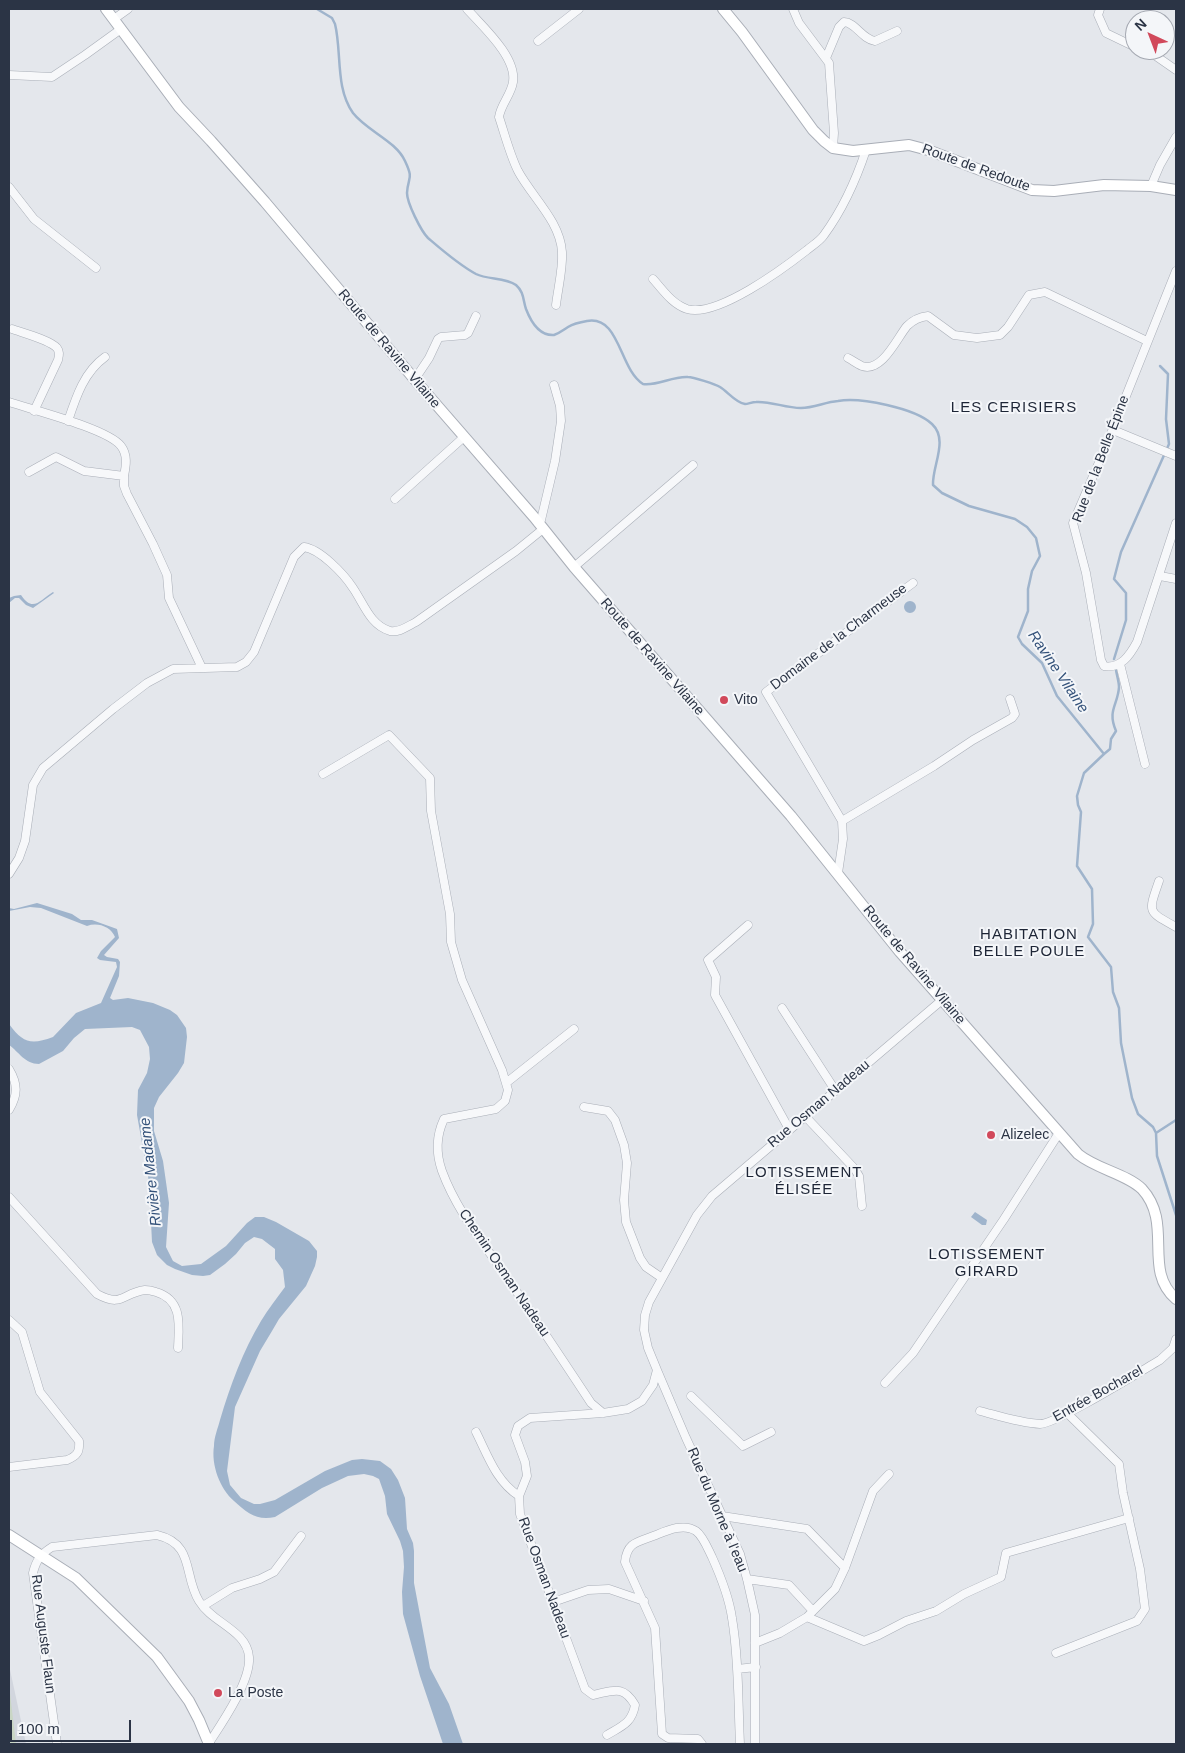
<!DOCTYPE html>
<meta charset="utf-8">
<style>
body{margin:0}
#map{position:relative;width:1185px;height:1753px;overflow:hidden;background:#e4e7ec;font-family:Helvetica,sans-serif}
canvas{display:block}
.frame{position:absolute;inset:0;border:10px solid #2b3445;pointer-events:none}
.north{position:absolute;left:1125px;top:10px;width:50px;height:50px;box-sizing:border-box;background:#f4f6f9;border:1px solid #a4a8b1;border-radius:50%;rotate:317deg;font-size:14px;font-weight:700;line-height:20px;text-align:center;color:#2b3445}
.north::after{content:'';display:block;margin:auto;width:18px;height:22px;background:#d1495b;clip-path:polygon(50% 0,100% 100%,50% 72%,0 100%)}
.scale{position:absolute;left:10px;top:1720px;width:121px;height:22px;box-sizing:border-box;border:2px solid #2b3445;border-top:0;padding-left:6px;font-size:15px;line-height:18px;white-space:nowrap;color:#2b3445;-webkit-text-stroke:4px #f4f6f9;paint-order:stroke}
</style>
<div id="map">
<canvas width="1185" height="1753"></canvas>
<div class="frame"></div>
<div class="north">N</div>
<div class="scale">100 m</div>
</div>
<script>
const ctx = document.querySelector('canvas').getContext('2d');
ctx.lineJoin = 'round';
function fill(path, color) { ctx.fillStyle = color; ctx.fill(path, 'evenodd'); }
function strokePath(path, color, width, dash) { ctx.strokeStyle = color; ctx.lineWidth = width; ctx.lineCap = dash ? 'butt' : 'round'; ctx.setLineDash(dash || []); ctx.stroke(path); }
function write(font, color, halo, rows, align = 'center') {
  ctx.font = font + ' Helvetica,sans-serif'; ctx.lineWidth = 4; ctx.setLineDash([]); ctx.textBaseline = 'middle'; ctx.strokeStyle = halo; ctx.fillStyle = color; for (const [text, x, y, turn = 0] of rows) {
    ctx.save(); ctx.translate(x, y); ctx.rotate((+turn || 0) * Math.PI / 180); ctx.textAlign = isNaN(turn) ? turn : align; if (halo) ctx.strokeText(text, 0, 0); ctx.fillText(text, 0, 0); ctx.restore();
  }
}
const built = new Path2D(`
 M9,1665L26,1744H9Z`);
const green = new Path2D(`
 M9,1685L16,1744H9Z`);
const water = new Path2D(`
 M53,592L54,593L33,608L26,605L19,598H15L9,603V598L14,596L21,595C33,613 40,600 53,592Z
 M904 607a6 6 0 1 1 12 0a6 6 0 1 1-12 0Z
 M37,903L72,914L81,920H92L117,929L119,938L104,955L107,957L118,959L120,962L119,976L110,998L113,1000L128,998L153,1003L170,1010L177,1015L186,1028L187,1037L184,1063L178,1073L159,1097L154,1108V1131L163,1161L169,1203L166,1247L173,1261L182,1266L201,1264L226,1246L247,1223L255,1217H264L276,1222L309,1241L317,1251V1257L315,1266L306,1286L279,1319L272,1331L260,1351L235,1407L227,1471L230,1485L241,1498L254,1504H260L275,1500L325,1471L352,1460L362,1459L380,1461L391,1469L398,1480L405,1498L407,1529L413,1543L414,1551V1583L430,1668L449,1704L463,1744H443L420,1676L403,1614L402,1592L404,1567L403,1551L400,1541L387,1514L385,1496L379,1479L373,1476L364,1474L348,1476L322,1488L275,1517C257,1521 247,1513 234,1501C220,1489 211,1465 214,1446C214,1437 218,1428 220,1420C230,1386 243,1351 261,1321C268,1309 277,1298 285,1287L283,1270L275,1259V1249L262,1239L254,1237L245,1243L236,1254L225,1264L210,1275L203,1276L192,1275L175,1269L167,1265L157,1255L152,1242L149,1182L137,1115L138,1090L147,1073L150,1059L149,1047L140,1030L132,1027L85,1029L74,1038L63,1051L39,1064C25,1064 19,1052 9,1045V1024C23,1043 31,1045 53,1037L76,1013L101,1003L117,967L116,962L100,960L97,958L101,951L115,937C111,927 98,922 87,926L41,908L30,907L9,911V908L14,909Z
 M975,1212L987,1220L986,1225H982L971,1217Z`);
const stream = new Path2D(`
 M317,9L332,18L335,24C342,52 335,88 353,113C367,131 396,141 405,161C414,180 408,176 407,193C407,203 421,231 428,238C442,250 459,265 476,274C488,280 505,277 516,285C524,292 523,300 526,309C531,322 539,336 554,335C560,333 563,330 568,327C573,324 581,322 587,321C620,315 619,369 643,384C658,386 672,376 688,377C693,377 715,384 720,387C727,391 736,403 745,404C748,404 752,402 756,402C771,401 785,408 801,408C814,408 825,402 838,401C860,397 915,408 932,424C949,440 932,466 933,485L942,493L969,506L1015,519L1027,527L1036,538L1040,556L1032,571L1028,589V611L1018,637L1022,644L1042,663L1057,696L1104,754L1084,773L1077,796L1078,805L1081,812L1077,866L1092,889L1093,924L1088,937L1111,967L1113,992L1119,1008L1121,1043L1132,1098L1138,1114L1153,1127L1156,1133L1157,1156L1176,1215
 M1114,659L1126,620V593L1114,579L1121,552L1169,444L1166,419L1168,374L1160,366
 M1104,754L1110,749L1111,739L1116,731C1107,710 1118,705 1119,687C1119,682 1117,676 1116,670
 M1156,1133L1176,1120`);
const street = new Path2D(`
 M467,9C482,26 517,57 513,82C511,95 501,104 499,117C505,135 510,155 518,171C532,197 560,221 562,252C563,269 558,288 556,305
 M793,9L799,23L829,63L834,133L833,148
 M1100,9L1098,15L1106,33L1135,47
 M114,19L128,9
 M538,41L579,9
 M1144,50L1153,54L1176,70
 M826,58L839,27L844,22C855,22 862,39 875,41L897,31
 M9,75L52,77L85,55L121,29
 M1151,186L1160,165L1176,137
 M9,187L34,219L96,268
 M1176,271L1106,446L1073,523L1086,573L1101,660L1104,666C1121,669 1130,655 1137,642L1176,523
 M653,279C663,290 672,304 687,309C717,318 784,268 807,250C813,245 820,241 824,235C843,209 856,180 866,150
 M12,329C23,333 50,340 57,348C60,352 59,355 58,360L34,411
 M848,358C852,360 857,364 862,366C882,373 897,338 907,326C913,320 919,317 928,316L954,335L977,338L1000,335L1008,327L1029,295L1045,292L1147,341
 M415,379L429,358L438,339L441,337L465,335L468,333L476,316
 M9,402C33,410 108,429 121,446C128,455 126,466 124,476
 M68,421C76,397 84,372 105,357
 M1113,430L1176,456
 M29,472L56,457L84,471L124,476V486L127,494L153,544L167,575L169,598L202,668
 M395,499L464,437
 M538,523L541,520L555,461L561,421L560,406L554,385
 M574,567L693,465
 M1160,576L1176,579
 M1120,664L1145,764
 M323,774L389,735L430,778L431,811L450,914L451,942L462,980L502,1070L508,1090L505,1101L496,1109L444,1119C436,1136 436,1154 442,1171C456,1209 481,1240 503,1272C533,1315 562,1359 591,1403L603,1413
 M842,821L934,766L973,740L1012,718L1015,714L1010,699
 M838,873L843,839L842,821L766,692L913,583
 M9,874L19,858L25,841L33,785L43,768L113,709L147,683L173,669L237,667L246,662L254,652L294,557L304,547C320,549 344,574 353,588C364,604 370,625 390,631C399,633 408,626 416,622L516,551L543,529
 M1159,881C1148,913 1147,911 1176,927
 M748,925L708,960L716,977L715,995L789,1129
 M782,1008L835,1090
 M9,1069C18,1084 18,1095 9,1110
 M506,1083L574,1029
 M584,1107L608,1111L615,1120L624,1145L627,1163L624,1200L626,1222L640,1258L646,1267L662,1278
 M805,1116L854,1168L859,1176L862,1206
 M9,1197L97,1294C123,1308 122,1293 145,1290C148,1290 153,1291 156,1292C183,1300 179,1325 178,1348
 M9,1320L22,1332L40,1392L79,1441C80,1452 77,1456 67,1460L9,1467
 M657,1370L686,1438L740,1554L747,1579L755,1615V1744
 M885,1383L913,1353L1004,1219L1059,1133
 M691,1396L743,1446L771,1432
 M980,1411C999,1416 1020,1423 1040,1424C1056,1424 1141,1371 1160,1360L1173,1348L1176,1339
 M476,1432C488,1456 496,1481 519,1496
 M722,1516L807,1529L845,1568
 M747,1579L789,1585L813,1611
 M553,1602L588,1590L609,1589L644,1601
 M203,1606L232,1588L260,1579L274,1572L301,1536
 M807,1617L864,1641L879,1635L906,1621L936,1611L964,1594L1001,1577L1006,1553L1129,1518
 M755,1643L780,1633L807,1617L835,1589L845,1568L873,1491L889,1474
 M1056,1653L1137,1621L1145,1609L1140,1569L1123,1493L1119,1464L1067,1413
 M737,1669L756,1667
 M607,1735C622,1726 632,1723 635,1705C623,1684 613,1691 593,1695L585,1689L520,1514L519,1496L527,1476L525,1462L515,1435L518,1426L530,1418L603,1413L628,1409L642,1401L653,1385L657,1370L648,1348L644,1330L645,1315L649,1302L697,1215L712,1196L942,1000
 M57,1744L33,1573C36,1560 41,1554 52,1547L157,1535C195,1544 183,1575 199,1601C212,1623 247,1630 249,1657C251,1681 222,1723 209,1743
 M702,1744L698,1739L668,1738L662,1734L655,1628L625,1562C627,1541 639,1542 656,1535C668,1530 684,1523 696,1531C703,1536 708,1549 712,1557C721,1577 729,1597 732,1618C739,1660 738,1703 740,1744`);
const secondary = new Path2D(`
 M106,9L179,107L211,141L265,202L421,387L534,517L574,567L791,816L900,952L1078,1154C1096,1169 1127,1174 1142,1189C1174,1224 1142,1270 1176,1299
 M723,9L742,32L813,130L824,141L833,148L853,151L909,145L928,150L1032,190L1054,191L1104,185L1151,186L1176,190
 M9,1535L76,1578L157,1657L189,1701L199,1720L209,1744`);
const markers = [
 [724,700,5,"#d1495b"],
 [991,1135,5,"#d1495b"],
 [218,1693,5,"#d1495b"]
];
const streetNames = [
 ["Route de Redoute",976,168,20],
 ["Route de Ravine Vilaine",389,349,50],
 ["Rue de la Belle Épine",1101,459,-69],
 ["Domaine de la Charmeuse",839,637,-37],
 ["Route de Ravine Vilaine",652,657,49],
 ["Route de Ravine Vilaine",914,965,50],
 ["Rue Osman Nadeau",819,1104,-40],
 ["Chemin Osman Nadeau",504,1273,56],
 ["Entrée Bocharel",1098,1394,-29],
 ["Rue du Morne à l'eau",717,1510,67],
 ["Rue Osman Nadeau",544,1578,70],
 ["Rue Auguste Flaun",43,1634,83]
];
const poiNames = [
 ["Vito",734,700],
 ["Alizelec",1001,1135],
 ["La Poste",228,1693]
];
const neighbourhoodNames = [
 ["LES CERISIERS",1014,408],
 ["HABITATION",1029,935],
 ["BELLE POULE",1029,952],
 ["LOTISSEMENT",804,1173],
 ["ÉLISÉE",804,1190],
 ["LOTISSEMENT",987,1255],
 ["GIRARD",987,1272]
];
const waterNames = [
 ["Ravine Vilaine",1058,672,56],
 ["Rivière Madame",151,1172,-96]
];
fill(built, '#d2d6de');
fill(green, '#c9d6c5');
fill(water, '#9fb4cc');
strokePath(stream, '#9fb4cc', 2.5);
strokePath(street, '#a9aeb7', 9);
strokePath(secondary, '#a9aeb7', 12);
strokePath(street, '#f7f8fa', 8);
strokePath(secondary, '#fff', 10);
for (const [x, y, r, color] of markers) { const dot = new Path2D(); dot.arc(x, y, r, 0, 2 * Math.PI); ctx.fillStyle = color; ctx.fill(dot); strokePath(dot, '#f4f6f9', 2); }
write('14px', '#2b3445', '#f4f6f9', streetNames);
write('14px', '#2b3445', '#f4f6f9', poiNames, 'left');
ctx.letterSpacing = '1px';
write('15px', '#1d2536', '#f4f6f9', neighbourhoodNames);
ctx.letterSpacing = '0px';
write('italic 15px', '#34527a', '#f4f6f9', waterNames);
</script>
